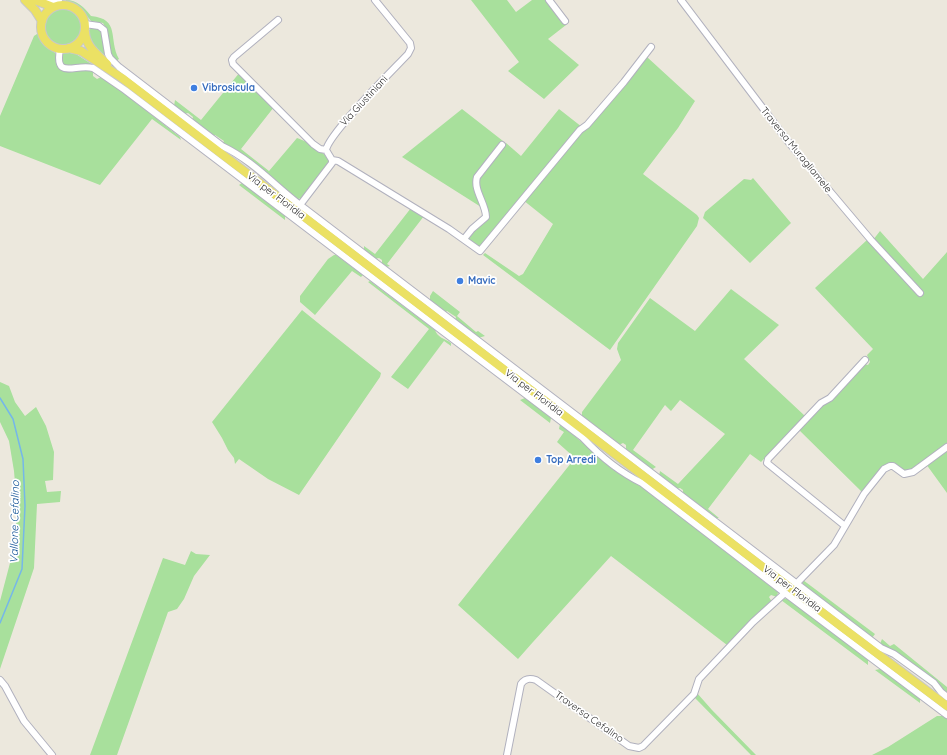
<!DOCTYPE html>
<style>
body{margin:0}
canvas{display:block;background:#ece8dd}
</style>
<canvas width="947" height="755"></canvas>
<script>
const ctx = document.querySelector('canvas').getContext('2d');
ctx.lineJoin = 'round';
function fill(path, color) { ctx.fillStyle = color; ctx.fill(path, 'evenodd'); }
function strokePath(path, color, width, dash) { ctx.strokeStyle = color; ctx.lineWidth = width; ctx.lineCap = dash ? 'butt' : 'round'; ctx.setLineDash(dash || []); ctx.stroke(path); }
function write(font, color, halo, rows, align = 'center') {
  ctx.font = font + ' Quicksand,sans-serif'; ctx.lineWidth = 3.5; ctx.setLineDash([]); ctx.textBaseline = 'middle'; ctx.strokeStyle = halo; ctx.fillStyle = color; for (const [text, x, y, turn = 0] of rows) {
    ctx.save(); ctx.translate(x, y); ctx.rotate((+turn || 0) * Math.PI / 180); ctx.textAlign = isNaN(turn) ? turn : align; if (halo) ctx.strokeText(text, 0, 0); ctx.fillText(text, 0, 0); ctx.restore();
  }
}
const green = new Path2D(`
 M66,0C77,0 84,7 91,16C121,19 108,39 119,59L116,61C106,52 110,35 103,23L91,21L82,10L73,4L65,2Z
 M471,0H507L516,12L532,0H547L566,25L548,39L579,65L544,99L508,71L519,62Z
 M44 27a19 19 0 1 1 38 0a19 19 0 1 1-38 0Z
 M96,27L102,32L107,59L90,43L88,32L91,28Z
 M37,34H40C43,49 51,45 55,53C57,57 56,62 57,66C67,76 81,67 93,70V76L97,79L101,77L125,94L180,137L181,140L152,119L100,185L0,146V116L34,36Z
 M64,52L76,54L93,65C83,63 69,70 61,62L62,54Z
 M647,57L695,101L678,128L643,174L697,215L699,218L697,226L610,350L483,255L485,253L519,276L523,274L553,224L523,200Z
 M240,72L274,107L241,149L269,171L297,138C308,142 326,152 330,163L306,196L296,200C273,179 250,157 223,143L224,141L215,135L213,136L192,120L193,117L188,113L184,114L174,106L175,100L201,120Z
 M462,109L503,141L473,181C473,190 479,197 481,207L402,157Z
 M559,109L582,127L480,249L466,239L473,230L485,221L479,190V177L506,143L521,156Z
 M753,178L791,223L750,263L703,218L705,212L744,179L751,180Z
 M242,183L285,216V220L239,185Z
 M411,208L424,216L387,264L390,266L386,267L382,264V260L379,258L375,259L364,250V246L375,254Z
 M880,231L923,279L947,252V445L906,473L890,464L862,492L798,429L864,364L868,365L870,362L867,355L873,349L815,288L867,240L920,296L923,294L873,240Z
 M334,255H336L363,275L361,277L352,271L315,315L300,302V296L328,259Z
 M370,281L435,330C438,338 444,338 451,343V346L444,341L408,389L391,377L429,329L368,282Z
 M731,289L779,325L744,359L805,416L761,462L750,454L708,509L719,518H715L683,494V490L680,488L676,489L659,476L660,471L678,484L725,434L680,400L671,411L665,405L633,450L656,467L651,470L626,451V445L623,443L619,445L582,417V412L621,360L617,349L618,343L650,298L695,331Z
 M433,291L460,312L457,316L476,332L478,331L485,336L478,338L455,320L456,317L447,311L445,313L430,301V296Z
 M302,310L323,327L381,373L380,377L299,495L268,479L239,459L235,464L234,458L228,450L222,438L212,422Z
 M0,382L9,386L15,402L25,416L36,407L46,426L54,452L53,480L45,481L47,492L61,491L60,502L37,504L34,568L0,669V601L10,563L15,536L17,507L14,471L9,441L0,422Z
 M525,398L551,418L550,423L520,400Z
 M560,424C587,445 610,470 641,486L778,592L777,597L771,595L769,597L772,602L727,645L611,556L533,642L518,659L458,605L575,458L557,442L564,432L559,429Z
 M947,449V493L926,464Z
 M191,551L196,554L210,555L194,576L184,599L177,609L168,612L117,755H90L163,558L185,565Z
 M803,580L875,634L872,638L803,585Z
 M788,598L868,660V665L781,600Z
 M882,639L890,646L894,644L947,687V694L880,644Z
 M880,669L920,698V703L875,670Z
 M697,693L712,710L756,755H751L695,698Z
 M937,716H943L947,718V755H872L888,747Z`);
const stream = new Path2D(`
 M0,398L13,419L23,459L25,506L22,569L0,623`);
const minor = new Path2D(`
 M47,0H59
 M549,0L565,21
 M681,0L790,144L871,240L920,293
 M278,20L234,57L232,60L233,64L313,144L320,149L326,150
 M85,24L99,26L104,30L108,54L110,58L119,67L222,146C252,160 274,185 300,205L881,648L894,654L934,683L941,692L947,697
 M60,49C54,81 76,63 93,68L125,90L582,437C599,455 619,472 642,483L785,593L947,715
 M332,160L338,161L449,229L480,251L580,130L587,125L624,82L651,47
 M300,205L332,163V160L326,150C329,133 393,70 408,54L411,48L410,43L375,0
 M464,239L472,229L486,217C486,204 473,190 477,177L502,145
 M845,526L767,463L768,459L821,403L830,398L865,360
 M797,583L834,545L864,494L884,469L890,466H893L904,474L913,472L947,447
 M0,680L5,686L24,721L52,755
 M507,755L521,684C525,678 530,678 536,680L629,746L639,748L643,746L694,694L699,679L753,622L785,593`);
const major = new Path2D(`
 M25,0L35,10L42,21
 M35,0L53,7
 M41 27a22 22 0 1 1 44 0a22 22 0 1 1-44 0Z
 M85,32C86,47 97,54 107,64
 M69,48L81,51L122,78L843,628L947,706`);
const markers = [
 [194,88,4,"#3f7fe0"],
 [460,281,4,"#3f7fe0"],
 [538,460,4,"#3f7fe0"]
];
const shopNames = [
 ["Vibrosicula",202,88],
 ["Mavic",468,281],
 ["Top Arredi",546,460]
];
const streetNames = [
 ["Via Giustiniani",364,101,-47],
 ["Traversa Muragliamele",796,150,51],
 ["Via per Floridia",276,196,37],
 ["Via per Floridia",534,393,37],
 ["Via per Floridia",792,589,37],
 ["Traversa Cefalino",589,717,35]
];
const waterNames = [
 ["Vallone Cefalino",15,522,-89]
];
fill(green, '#a8e09c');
strokePath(stream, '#75b7e9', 1.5);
strokePath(minor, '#b1b1be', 8);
strokePath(major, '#c8c8c8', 10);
strokePath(minor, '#fff', 6);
strokePath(major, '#ebe164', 8);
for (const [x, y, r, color] of markers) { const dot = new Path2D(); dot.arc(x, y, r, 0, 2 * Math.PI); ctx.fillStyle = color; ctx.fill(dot); strokePath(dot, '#fff', 1.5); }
write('bold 10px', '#366cbe', '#fff', shopNames, 'left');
write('10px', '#2b2b2b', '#fff', streetNames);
write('italic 11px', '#135396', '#fff', waterNames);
</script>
